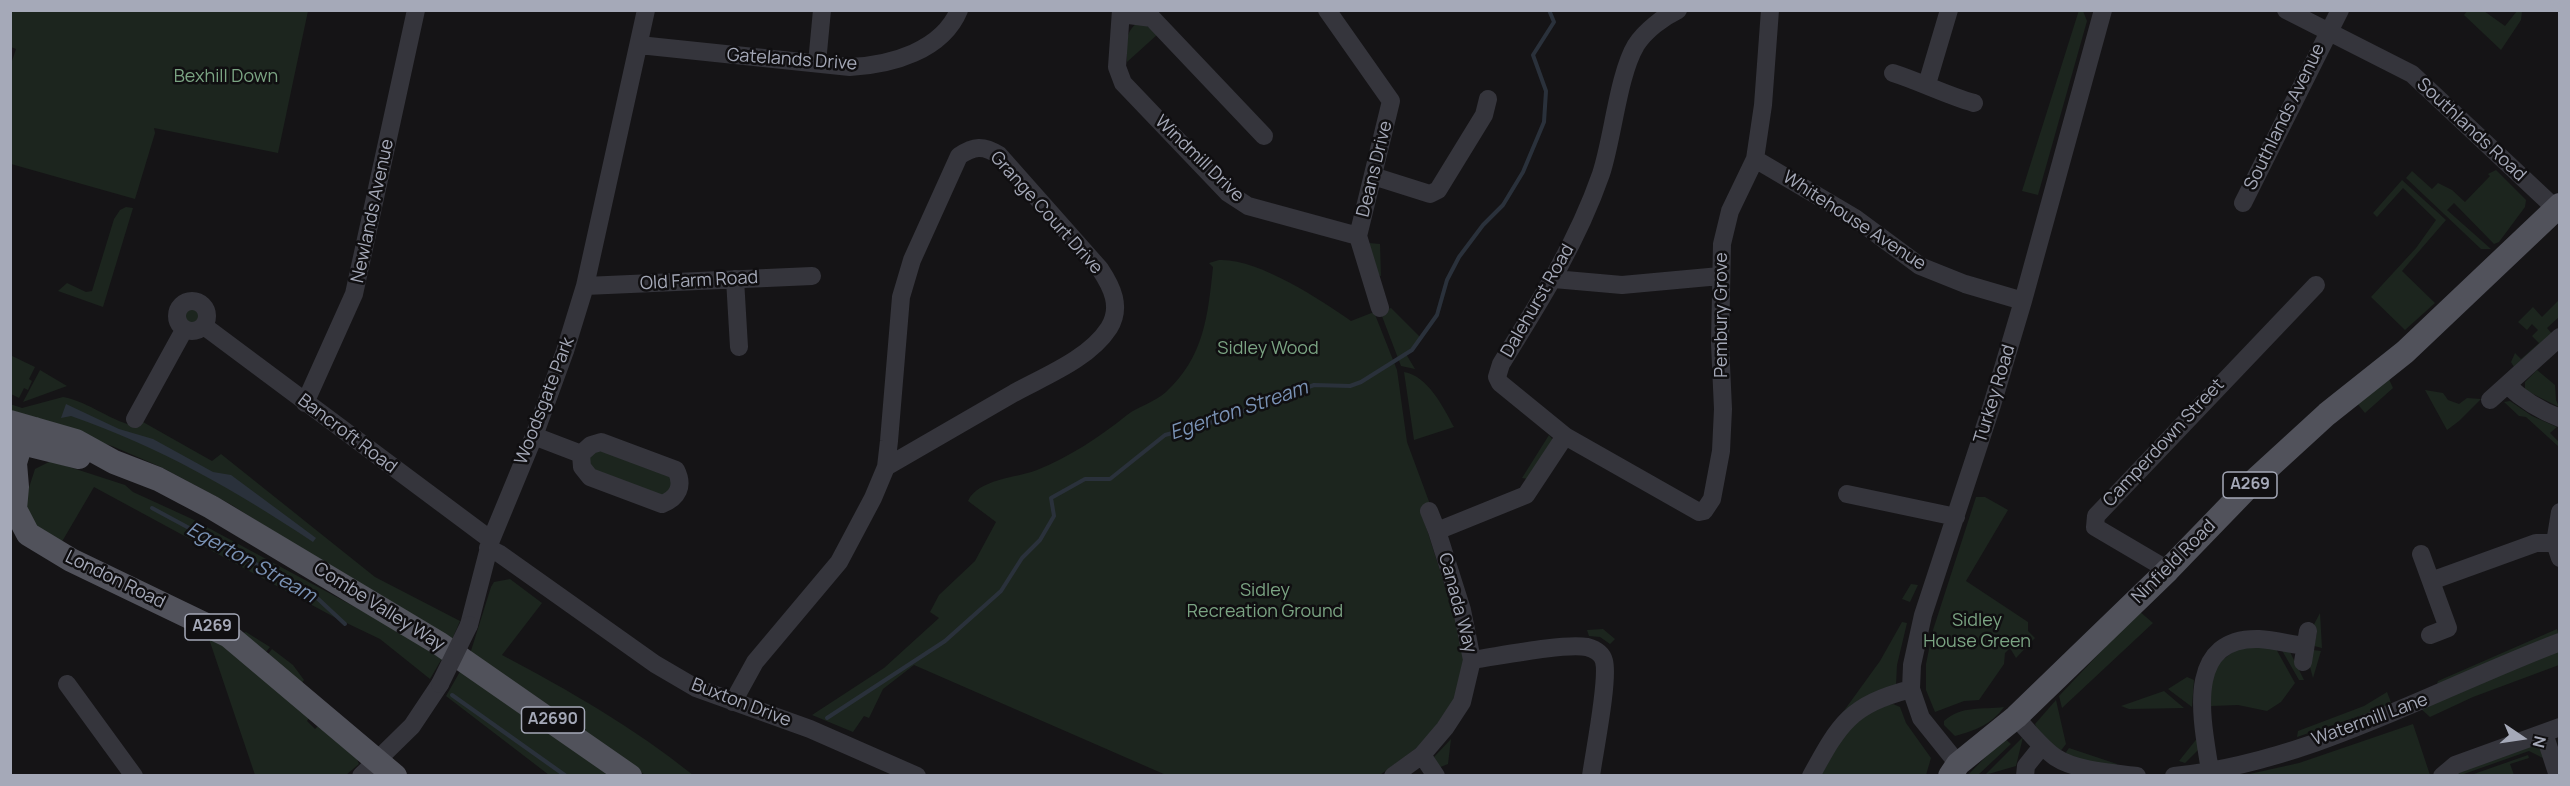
<!DOCTYPE html>
<style>
body{margin:0}
#map{position:relative;width:2570px;height:786px;overflow:hidden;background:#151416;font-family:Manrope,sans-serif}
canvas{display:block}
.frame{position:absolute;inset:0;border:12px solid #a5a9b8;pointer-events:none}
.north{position:absolute;left:2492px;top:708px;width:60px;height:60px;-webkit-text-stroke:4px #100f11;paint-order:stroke;rotate:103deg;font-size:16px;font-weight:700;line-height:24px;text-align:center;color:#a5a9b8}
.north::after{content:'';display:block;margin:auto;width:21px;height:27px;background:#a5a9b8;clip-path:polygon(50% 0,100% 100%,50% 72%,0 100%)}
</style>
<div id="map">
<canvas width="2570" height="786"></canvas>
<div class="frame"></div>
<div class="north">N</div>
</div>
<script>
const ctx = document.querySelector('canvas').getContext('2d');
ctx.lineJoin = 'round';
function fill(path, color) { ctx.fillStyle = color; ctx.fill(path, 'evenodd'); }
function strokePath(path, color, width, dash) { ctx.strokeStyle = color; ctx.lineWidth = width; ctx.lineCap = dash ? 'butt' : 'round'; ctx.setLineDash(dash || []); ctx.stroke(path); }
function write(font, color, halo, rows, align = 'center') {
  ctx.font = font + ' Manrope,sans-serif'; ctx.lineWidth = 5; ctx.setLineDash([]); ctx.textBaseline = 'middle'; ctx.strokeStyle = halo; ctx.fillStyle = color; for (const [text, x, y, turn = 0] of rows) {
    ctx.save(); ctx.translate(x, y); ctx.rotate((+turn || 0) * Math.PI / 180); ctx.textAlign = isNaN(turn) ? turn : align; if (halo) ctx.strokeText(text, 0, 0); ctx.fillText(text, 0, 0); ctx.restore();
  }
}
const green = new Path2D(`
 M11,10L308,11L278,153L154,128L155,133L135,199L11,164L10,67L16,49L11,47Z
 M2079,10L2083,11L2087,21L2038,195L2022,191Z
 M2467,11H2484L2505,26L2517,11H2522L2521,20L2501,50L2464,15Z
 M1136,24H1144L1158,34L1127,62C1127,48 1124,33 1136,24Z
 M2496,170L2526,200L2525,207L2499,242L2494,244L2454,203L2447,210L2491,249H2481L2406,178L2412,171L2432,189L2438,183L2452,190L2465,202L2490,176L2488,174Z
 M2402,180L2446,220L2402,271L2435,303L2405,330L2371,297L2416,248L2436,220L2403,188L2377,217L2373,213Z
 M126,207L133,208L103,307L58,291L67,283L86,292L92,291L114,219L120,210Z
 M1369,243L1380,244L1381,276L1377,275Z
 M1219,260C1257,258 1320,299 1351,321L1374,312L1397,370L1407,442L1431,507L1421,511L1462,640L1464,670L1455,701L1422,744L1380,775H1166L914,665L883,689L869,718L864,716L853,732L812,715L884,668L939,618L930,612L939,595L975,561L996,522L968,501C978,479 1016,478 1037,470C1068,458 1101,436 1127,415C1139,406 1155,402 1166,392C1204,357 1208,315 1213,267L1209,263Z
 M2559,300V317L2547,328L2555,337L2514,367L2511,362L2515,353L2521,359L2539,343L2532,336L2538,330L2532,324L2527,330L2518,322L2533,307L2542,317Z
 M182 316a9 9 0 1 1 18 0a9 9 0 1 1-18 0Z
 M1391,308L1421,338L1406,354L1415,369L1401,366L1380,311Z
 M10,355L35,367L29,379L32,381L28,390L24,388L19,398L11,394Z
 M40,370L67,386L23,402Z
 M2537,370L2555,385L2556,400L2559,407L2525,390V382Z
 M1404,372C1428,376 1443,407 1454,427L1414,440Z
 M2389,379L2393,388L2365,413L2356,402Z
 M2425,390L2443,393L2448,400L2459,404L2467,398L2481,399L2459,421L2447,430Z
 M63,397C90,402 111,422 139,427L143,422L212,461L221,454L375,577L460,621L451,642L230,504L163,468L112,446L11,414L10,404L22,408Z
 M2510,401L2532,416L2557,427L2550,433L2559,442V447L2526,417L2519,416L2504,402Z
 M1549,435L1553,440L1528,479L1522,478Z
 M600,447L675,477L667,498L591,472L587,456Z
 M51,461L125,485L133,492L192,519L444,655L430,679L380,639L334,617L94,487L60,545L35,528L24,503L35,469Z
 M1976,497H1985L2008,510L1966,581L2028,622V631L2035,638L2016,658L2010,648L2005,653L2004,664L1979,700L1964,701L1935,712L1926,690V664L1933,630Z
 M510,579L542,603L502,655C570,691 633,727 693,775H645L537,697L470,654L491,587L494,582Z
 M1911,584L1918,585L1910,602L1902,599Z
 M2139,611L2153,623L2062,708L2059,696Z
 M2320,613L2322,648L2314,646L2317,632L2311,630Z
 M1902,622L1907,623L1897,665L1896,685L1838,719L1880,661Z
 M1603,629L1615,639L1610,644L1600,637L1589,636L1587,630Z
 M2557,629L2559,635L2435,689L2438,681Z
 M246,632L270,647L266,652L242,633Z
 M208,636L224,645L309,718L307,721L315,729L318,726L357,759L359,764L346,775H255Z
 M2275,647L2295,683L2281,702L2267,711L2238,705L2211,706L2208,683L2216,665L2238,648Z
 M2280,647L2288,648L2304,680H2299Z
 M272,649L293,665L304,680L302,683L268,654Z
 M2559,649V665L2473,697L2430,717L2420,708Z
 M2313,650L2321,651L2313,678L2310,667Z
 M462,668L616,775H549L446,696Z
 M2187,677L2194,680L2192,707L2168,689Z
 M2164,691L2184,708L2129,709L2121,706Z
 M2387,692L2392,705L2297,737L2298,731L2364,706Z
 M2056,700L2066,744L2059,753L2039,734L2035,724Z
 M1893,704L1900,707L1906,723L1931,758L1926,775L1817,776C1836,743 1852,711 1893,704Z
 M2004,707C1991,725 1976,730 1955,736L1944,725V721C1962,705 1982,710 2004,707Z
 M2413,724L2430,775H2245L2299,763Z
 M2199,736L2198,750L2185,763L2179,761Z
 M2023,737L2016,766L1985,775Z
 M2004,738L2011,744L1978,775L1967,776Z
 M1451,739L1448,764L1438,768L1434,757Z
 M2534,743L2540,746L2547,760L2529,751L2461,775L2450,776Z
 M2069,748L2117,764L2116,768L2064,755Z
 M2528,755L2529,758L2510,764L2514,775H2471Z`);
const water = new Path2D(`
 M66,404L119,429L153,439L213,472L231,475L316,538L313,542C235,490 160,447 71,416L61,418Z`);
const stream = new Path2D(`
 M152,508L315,596L345,624
 M452,695L566,776
 M827,718L945,641L1001,591L1022,558L1040,540L1054,516L1051,498L1085,479H1110L1165,435L1213,422L1314,385L1350,386L1361,382L1412,350L1437,315L1447,280L1459,257L1483,225L1503,205L1523,172L1544,122L1546,91L1533,55L1554,22L1549,10`);
const minor = new Path2D(`
 M1121,10L1117,67L1123,83L1228,193L1248,206L1358,236
 M1327,10L1391,101L1358,236L1380,308
 M1678,10C1663,17 1645,31 1636,45C1618,75 1613,138 1601,174C1577,243 1539,303 1501,364L1497,377L1500,383L1565,436L1699,512L1704,511L1712,499L1721,451L1723,409L1720,343L1722,244L1730,211L1755,159L1763,105L1770,10
 M2286,10L2412,74L2555,208
 M1121,14L1152,18L1264,136
 M639,45L850,67C891,65 942,51 959,10
 M817,63L822,10
 M1893,73C1921,82 1946,95 1974,103
 M1927,84L1949,10
 M1755,159L1855,218L1920,266L1965,284L2023,301
 M1373,176L1430,194L1438,190L1484,115L1488,99
 M2243,203L2340,10
 M735,279L739,347
 M1554,279L1622,285L1720,276
 M585,286L812,276
 M177 316a15 15 0 1 1 30 0a15 15 0 1 1-30 0Z
 M204,326L491,540
 M2507,385C2523,400 2539,410 2560,418
 M2490,400L2560,337
 M305,403L354,294L416,10
 M135,419L184,330
 M534,436L581,454L591,445L601,442L676,470C684,486 678,498 662,504L590,477L582,467L581,454
 M1847,494L1956,517
 M2560,512L2555,543L2560,558
 M1437,531L1526,495L1565,436
 M488,548L500,554L655,664L696,688L810,729L917,776
 M2421,554L2448,628L2430,635
 M2168,570L2095,527L2096,516L2316,285
 M2431,581L2536,543H2555
 M469,625L491,540L534,436L565,351L585,286L646,10
 M1472,660C1500,656 1563,643 1587,647C1594,649 1602,653 1604,661C1609,680 1594,753 1591,776
 M2303,662L2308,631
 M67,684L134,776
 M733,702L755,662L839,562L873,498L886,467L889,441L901,297L912,260L959,156C974,146 983,145 999,155L1100,269C1112,287 1122,307 1109,328C1089,359 1045,376 1014,393C971,418 929,442 886,467
 M2016,717C2028,731 2040,746 2055,757C2076,771 2113,773 2137,776
 M2544,733L2558,776
 M1422,755L1436,776
 M1958,764L1921,718L1911,689L1912,665L1923,615L1992,405L2023,301L2103,10
 M2210,771C2203,724 2182,637 2259,639C2274,640 2290,644 2305,646
 M361,776L412,726L440,684
 M1393,776L1422,755L1445,728L1462,702L1472,660L1462,610L1437,531L1429,511
 M1811,776C1840,723 1850,705 1911,689
 M2025,776L2026,766L2042,746
 M2174,776C2311,762 2433,690 2560,642
 M2442,776L2455,765L2560,727`);
const major = new Path2D(`
 M10,422L76,441L114,462L158,479L211,507L440,644L630,776
 M35,429L21,443L15,463L17,487L15,509L28,534L71,560L229,636L395,776
 M10,440L79,457
 M1950,776L1958,764L2016,717L2168,570L2256,479L2327,414L2405,352L2560,205`);
const minorBridge = new Path2D(`
 M440,684L469,625`);
const shields = [
 [2250,485,54],
 [212,627,54],
 [553,720,63]
];
const shieldNames = [
 ["A269",2250,485],
 ["A269",212,627],
 ["A2690",553,720]
];
const streetNames = [
 ["Gatelands Drive",792,60,4],
 ["Southlands Avenue",2285,117,-64],
 ["Southlands Road",2471,130,43],
 ["Windmill Drive",1199,159,44],
 ["Deans Drive",1375,169,-76],
 ["Newlands Avenue",373,211,-78],
 ["Grange Court Drive",1046,213,48],
 ["Whitehouse Avenue",1854,221,33],
 ["Old Farm Road",699,281,-3],
 ["Dalehurst Road",1538,301,-60],
 ["Pembury Grove",1722,315,-90],
 ["Turkey Road",1995,394,-73],
 ["Woodsgate Park",545,401,-69],
 ["Bancroft Road",347,434,37],
 ["Camperdown Street",2164,443,-47],
 ["Ninfield Road",2174,562,-45],
 ["London Road",115,580,26],
 ["Canada Way",1457,603,75],
 ["Combe Valley Way",379,607,32],
 ["Buxton Drive",741,703,21],
 ["Watermill Lane",2370,720,-20]
];
const parkNames = [
 ["Bexhill Down",226,77],
 ["Sidley Wood",1268,349],
 ["Sidley",1265,591],
 ["Recreation Ground",1265,612],
 ["Sidley",1977,621],
 ["House Green",1977,642]
];
const waterNames = [
 ["Egerton Stream",1239,411,-19],
 ["Egerton Stream",251,563,29]
];
fill(green, '#1c251e');
fill(water, '#2a313b');
strokePath(stream, '#2a313b', 4);
strokePath(minor, '#35353c', 18);
strokePath(major, '#51525b', 24);
strokePath(minorBridge, '#35353c', 18);
for (const [x, y, w] of shields) { const box = new Path2D(); box.roundRect(x - w / 2, y - 13, w, 26, 4.5); ctx.fillStyle = '#100f11'; ctx.fill(box); strokePath(box, '#a5a9b8', 1.5); }
write('bold 16px', '#a5a9b8', null, shieldNames);
write('18px', '#a5a9b8', '#100f11', streetNames);
write('18px', '#7ba483', '#100f11', parkNames);
write('italic 20px', '#7a92b5', '#100f11', waterNames);
</script>
